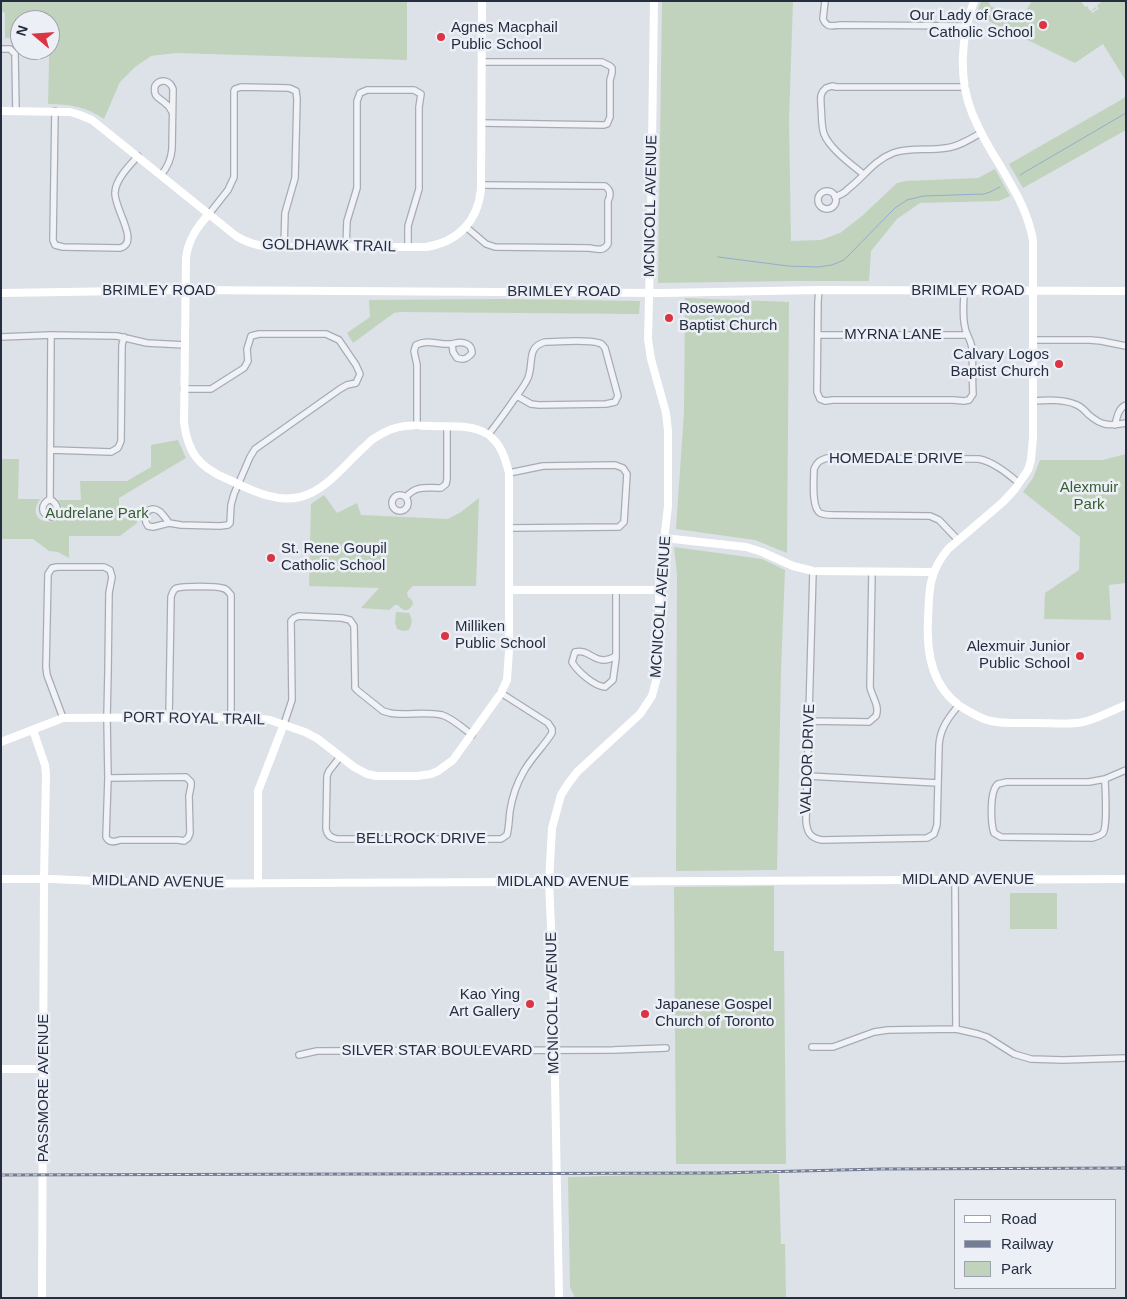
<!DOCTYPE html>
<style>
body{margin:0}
#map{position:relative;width:1127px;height:1299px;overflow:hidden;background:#dde1e8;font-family:Helvetica,sans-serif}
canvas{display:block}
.frame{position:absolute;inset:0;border:2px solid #252d41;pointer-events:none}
.legend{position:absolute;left:954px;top:1199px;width:162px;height:90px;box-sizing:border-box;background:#ecf0f6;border:1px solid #9ca2ae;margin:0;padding:6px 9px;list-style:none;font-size:15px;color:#252d41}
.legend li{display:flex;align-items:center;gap:10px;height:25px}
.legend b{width:25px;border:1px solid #9ca2ae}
.north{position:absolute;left:10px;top:10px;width:50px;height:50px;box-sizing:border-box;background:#ecf0f6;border:1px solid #9ca2ae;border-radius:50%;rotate:288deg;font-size:14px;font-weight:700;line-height:20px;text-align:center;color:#252d41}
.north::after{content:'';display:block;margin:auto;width:18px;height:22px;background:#db3442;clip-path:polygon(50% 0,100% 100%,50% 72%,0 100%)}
</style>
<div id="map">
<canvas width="1127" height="1299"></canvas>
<div class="frame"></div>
<ul class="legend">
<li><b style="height:6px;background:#fff"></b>Road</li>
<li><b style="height:6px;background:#757e94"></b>Railway</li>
<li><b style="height:14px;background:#c1d3bd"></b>Park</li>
</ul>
<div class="north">N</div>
</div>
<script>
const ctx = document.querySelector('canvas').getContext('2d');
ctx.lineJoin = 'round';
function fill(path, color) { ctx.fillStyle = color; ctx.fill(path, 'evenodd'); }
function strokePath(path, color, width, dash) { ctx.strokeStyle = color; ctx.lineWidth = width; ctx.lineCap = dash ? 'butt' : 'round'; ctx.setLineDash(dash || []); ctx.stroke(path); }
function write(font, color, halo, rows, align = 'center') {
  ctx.font = font + ' Helvetica,sans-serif'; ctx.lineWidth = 5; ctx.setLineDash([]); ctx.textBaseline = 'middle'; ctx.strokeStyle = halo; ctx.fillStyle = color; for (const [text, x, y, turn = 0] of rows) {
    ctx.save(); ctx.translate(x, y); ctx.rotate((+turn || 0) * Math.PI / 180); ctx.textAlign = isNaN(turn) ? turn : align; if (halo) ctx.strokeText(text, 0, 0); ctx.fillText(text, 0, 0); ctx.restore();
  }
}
const green = new Path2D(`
 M1,1H407V60L176,53L151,56L135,67L120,82L104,119C87,107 69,104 48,104L50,20H20V37L5,38V13L1,11Z
 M662,1H793L789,120L791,241L821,240L840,233L862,216L897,183L906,181L978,178L995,169L1010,196L999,201L920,203L897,219L871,251L869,281H791L658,283Z
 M981,1H989L990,6L995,8L998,15L1001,17L998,21L1000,23L1003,20L1018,21L1023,19V15L1032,1H1081L1085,7L1087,6L1090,11L1096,7L1093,2L1096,7V9L1091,11L1092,13L1098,9L1099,10L1097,5L1103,1H1126V81L1103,44L1075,63L976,15Z
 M1126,96V130L1023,188L1009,164L1119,101Z
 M685,298L789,302L787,553L755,540L676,529L684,412Z
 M502,299L640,301L639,314L400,312L394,313L353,343L347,333L370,317L369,300Z
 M178,440L186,458L119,498V518L137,519V523L120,536H69V558L58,552L49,551L33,539H1V459H19L18,499H40C20,529 77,529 58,500H81L80,481H127L151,467V445Z
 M1126,454V583L1109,585L1111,620L1044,619L1045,593L1079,570L1080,537L1023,492L1033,478L1040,460H1103Z
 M324,495L337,513L357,503L361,515L448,519L461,512L479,498L476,586H413L407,592L408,597L412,600L413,604C409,612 403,612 398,605H395L389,610L361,608L379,588L309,586L311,504Z
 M674,547L762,559L785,570L781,671L777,870L676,871L677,575Z
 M396,612L409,613C413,620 412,623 409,630L403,631L397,629L395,623Z
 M774,886V951H784L786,1164H676L674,887Z
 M1010,893H1057V929H1010Z
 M677,1174H779L781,1244H785L786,1298H575L570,1287L568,1177Z`);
const stream = new Path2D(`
 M1020,175L1126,113
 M718,257L788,266L818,267L832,265L844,260L895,208L907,200L923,196L984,194L990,192L1000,187`);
const street = new Path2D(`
 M825,1L823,19C827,28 832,26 840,25L967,26
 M1,49H10L15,54L16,111
 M55,111L53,240L55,245L63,247L120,248C141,243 113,207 115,192C116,179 129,166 138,156
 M482,123L604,125L607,124L610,117V80L612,73V68L610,66L602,62H482
 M863,174C851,164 830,149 824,134C821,125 822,115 821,106C821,98 819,94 826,88L832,86L836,87H965
 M161,175C168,167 171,160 172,149L173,89C170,80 160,78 155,86C153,98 159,97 166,104C168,105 171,110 172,112
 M818 200a9 9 0 1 1 18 0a9 9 0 1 1-18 0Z
 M835,197C840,195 845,193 848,189C864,177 873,161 893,153C910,147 928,151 946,148C958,147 970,139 981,133
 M209,214L228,190L234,177V91L235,89L241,87L289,88L296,91L297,99L295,178L285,213L284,247
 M466,227L486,244L495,247L589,248C597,249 603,252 608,244V201C611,195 611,190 605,186L481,185
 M346,247L347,221L357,188V101L360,93L367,90H414L421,94L419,107V189L408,226V247
 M819,290L818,301L817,392L820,399L825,401L833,400H953L964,401L969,400L973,394C972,379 973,364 972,350C972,341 966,335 965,327C962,316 964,302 964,291
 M818,335H967
 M1,337L51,335L117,336L147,343L185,345
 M1034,340H1090L1101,341L1126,346
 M1033,401C1047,400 1064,399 1077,405C1082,407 1085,411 1089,415C1102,426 1109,426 1126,423
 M1115,425C1117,418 1118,408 1126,405
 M417,426V365L414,351L416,345C428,339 439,345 451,344C457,343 461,341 467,344C471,346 472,349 472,353C467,359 464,360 457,358L453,352L452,344
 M488,435C496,425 504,414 511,404C517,395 524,387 528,378C534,363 526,347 545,342C559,342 586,339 599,343C603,344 602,345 605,348L618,396L615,402L606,404L539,405L531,404L517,396
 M51,450L111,452L118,448L121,441L122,345L124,337
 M392 503a8 8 0 1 1 16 0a8 8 0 1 1-16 0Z
 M406,497C416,485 426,488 441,488L446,484L447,479V427
 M50,499C58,504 60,512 52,517C39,514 41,504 50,499L51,335
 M169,523C166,519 163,514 159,511C148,504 141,517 148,526L153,527L169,523L181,525L220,526L228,525L230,523L231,505L234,494L250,457L255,449L340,389L347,385L356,383L360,374L356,365L339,340L326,334H259L251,336L247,349L248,361L244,368L211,389H184
 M509,528L619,527L624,522L627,474L623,468L615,465L543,466L509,473
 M958,540L939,520L930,516L833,515C829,515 824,515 820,513C811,507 814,479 814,469C817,462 820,460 827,458L979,459C994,462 1008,474 1019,483
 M813,571L806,821C807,832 810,838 822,840L927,838L934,834L937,825L939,745C940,729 948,718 959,705
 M616,656C595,668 591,648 575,652L572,662C578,672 594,686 605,687L613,680L616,658V590
 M169,717L171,597C172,594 173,589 177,588C183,586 216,586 222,588C227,589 228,591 231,595V717
 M63,718L47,675L46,667L48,574L52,568L57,567H104L110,570L112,577L109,593L108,672L107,717L108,778L106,837C109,843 115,842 120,840H178L184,841L188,838L190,833L189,796L191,786V782L186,777L108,778
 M810,721L869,722L876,716C880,706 872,697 870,687L872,572
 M284,724L292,700L291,621L294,618L299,616L342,618L350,620L354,626L355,682V688L358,691L383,711L390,713C406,716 425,711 442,715C452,718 463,728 472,735
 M340,757L329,771L327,776L326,829C327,835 331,838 337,839H501L507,835C509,827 509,819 510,811C512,798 517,783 524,771C532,757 544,746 552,733V729L548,723L501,693
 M808,776L938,783
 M1105,779C1105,789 1108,825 1103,833C1100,836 1096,837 1092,838L1001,837L994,833C991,824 989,791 998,784C1001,783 1004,783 1006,782H1089L1105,779L1126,770
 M955,880L956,1029
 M812,1047H833L874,1032L888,1030L956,1029L978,1034L987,1037L1014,1054L1031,1059L1063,1060L1126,1058
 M299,1055L317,1051L613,1050L666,1048`);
const secondary = new Path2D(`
 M974,1C961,36 958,78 972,113C980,132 990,150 1001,167C1016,193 1027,210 1033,240V437L1031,460L1028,470L1015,489L1003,502L948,549C928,573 929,592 928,621C926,658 934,694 970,712C977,716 984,720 991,721C1006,724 1022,723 1037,723C1052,723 1069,725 1083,722C1098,719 1112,710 1126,705
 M1,111L70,112L80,115L92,120L236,236C253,246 265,247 284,247H426C458,242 478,221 481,189L482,1
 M1,293L186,290L661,293L819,290L1126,291
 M664,538L746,547L762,552L793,566L813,571L933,572
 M509,590H659
 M33,730L45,765L46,774L44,879L42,1298
 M1,742L63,718L231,717L256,718L270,720L305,732L318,739L354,767L367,774L376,776H417L431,774L438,771L453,760L501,693L507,680L509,651V473C505,458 501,443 487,434C471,424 450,427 431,426C423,426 413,425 405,426C394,427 382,433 373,439C369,442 366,446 362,449C345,465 324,492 300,497C274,503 250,489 227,479C199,467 188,453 184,423L186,258C188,240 197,227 209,214
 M1,879H51L161,884L302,883L1126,879
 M258,883V791L284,724
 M1,1069H44
 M559,1298L553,971L549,882L552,828L561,795L568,784L577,772L640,714L652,696L660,666L659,584L668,506V431L666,413L651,359L648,339L651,219L654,1`);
const rail = new Path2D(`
 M1,1175L718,1173L881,1169L1126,1168`);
const markers = [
 [1043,25,5,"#db3442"],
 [441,37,5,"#db3442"],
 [669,318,5,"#db3442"],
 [1059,364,5,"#db3442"],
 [271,558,5,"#db3442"],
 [445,636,5,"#db3442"],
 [1080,656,5,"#db3442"],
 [530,1004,5,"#db3442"],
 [645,1014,5,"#db3442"]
];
const poiNames = [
 ["Our Lady of Grace",1033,16,"right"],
 ["Catholic School",1033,33,"right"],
 ["Agnes Macphail",451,28],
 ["Public School",451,45],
 ["Rosewood",679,309],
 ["Baptist Church",679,326],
 ["Calvary Logos",1049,355,"right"],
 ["Baptist Church",1049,372,"right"],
 ["St. Rene Goupil",281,549],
 ["Catholic School",281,566],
 ["Milliken",455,627],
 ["Public School",455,644],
 ["Alexmuir Junior",1070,647,"right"],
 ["Public School",1070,664,"right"],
 ["Kao Ying",520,995,"right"],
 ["Art Gallery",520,1012,"right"],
 ["Japanese Gospel",655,1005],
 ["Church of Toronto",655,1022]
];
const streetNames = [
 ["MCNICOLL AVENUE",651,206,-89],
 ["GOLDHAWK TRAIL",329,246,1],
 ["BRIMLEY ROAD",159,291],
 ["BRIMLEY ROAD",968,291],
 ["BRIMLEY ROAD",564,292],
 ["MYRNA LANE",893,335],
 ["HOMEDALE DRIVE",896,459],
 ["MCNICOLL AVENUE",661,607,-86],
 ["PORT ROYAL TRAIL",194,719,1],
 ["VALDOR DRIVE",808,759,-88],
 ["BELLROCK DRIVE",421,839],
 ["MIDLAND AVENUE",968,880],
 ["MIDLAND AVENUE",158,882,1],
 ["MIDLAND AVENUE",563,882],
 ["MCNICOLL AVENUE",553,1003,-91],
 ["SILVER STAR BOULEVARD",437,1051],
 ["PASSMORE AVENUE",44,1088,-90]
];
const parkNames = [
 ["Alexmuir",1089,488],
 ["Park",1089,505],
 ["Audrelane Park",97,514]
];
fill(green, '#c1d3bd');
strokePath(stream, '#94accd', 1);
strokePath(street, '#a6abb6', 8);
strokePath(street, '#f0f2f6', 5.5);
strokePath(secondary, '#fff', 8);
strokePath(rail, '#757e94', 3);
strokePath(rail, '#ecf0f6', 1, [4]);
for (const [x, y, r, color] of markers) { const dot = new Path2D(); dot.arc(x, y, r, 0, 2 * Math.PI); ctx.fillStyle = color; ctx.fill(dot); strokePath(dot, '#ecf0f6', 2); }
write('15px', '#252d41', '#ecf0f6', poiNames, 'left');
write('15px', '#252d41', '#ecf0f6', streetNames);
write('15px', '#365e31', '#ecf0f6', parkNames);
</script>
